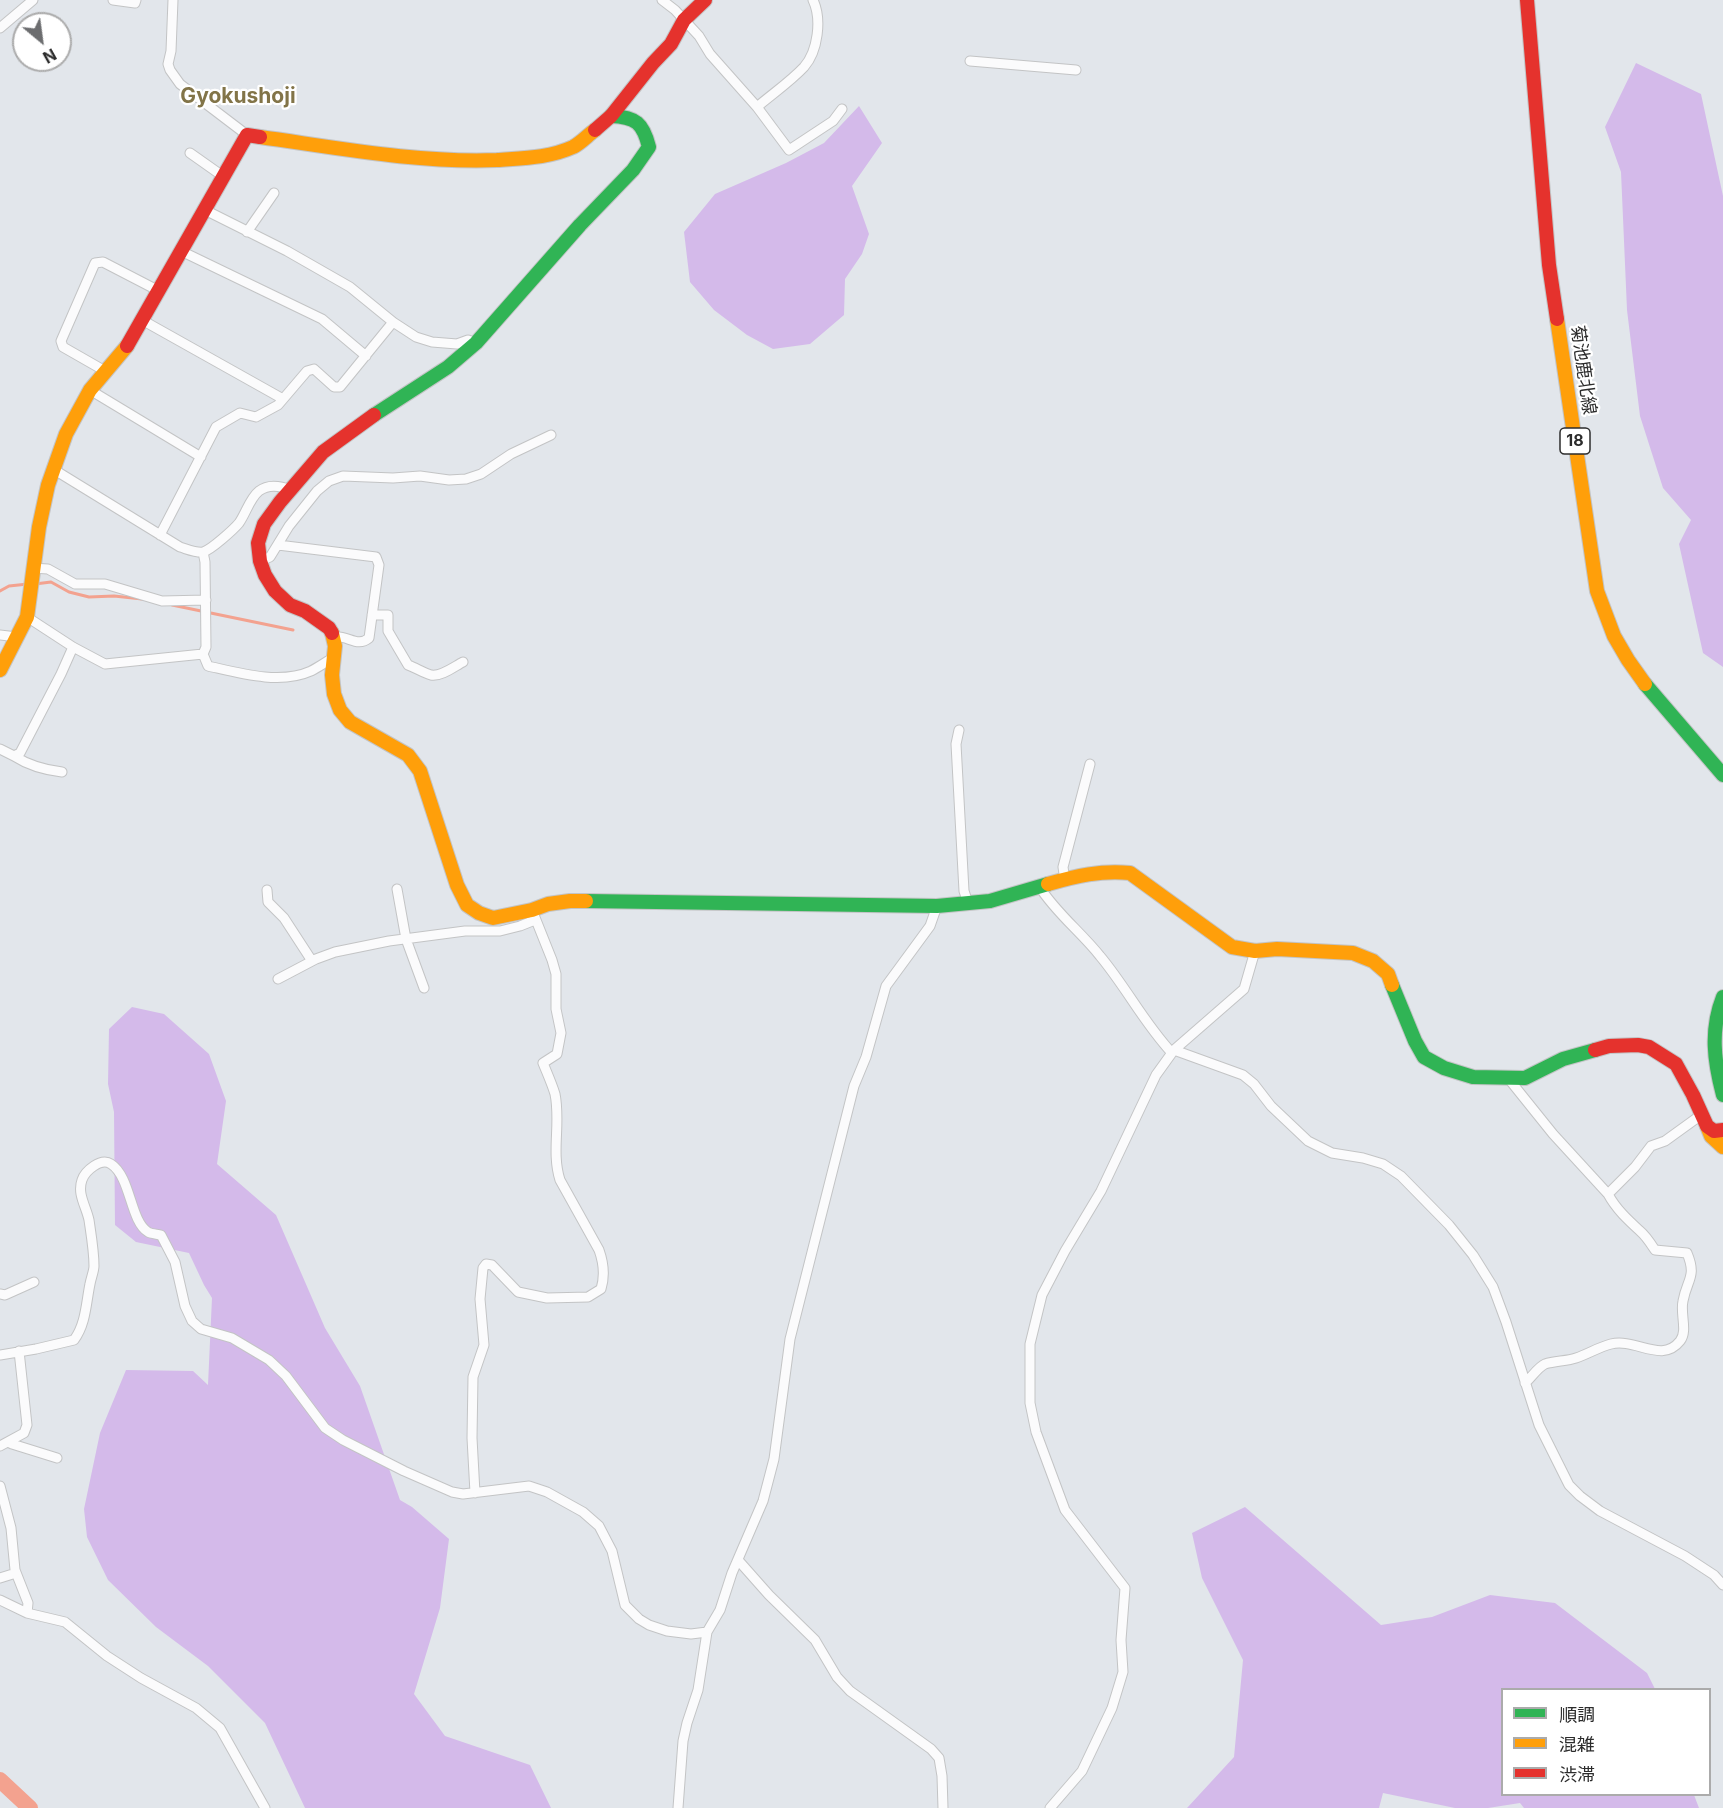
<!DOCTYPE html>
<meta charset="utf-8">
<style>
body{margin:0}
#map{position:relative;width:1723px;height:1808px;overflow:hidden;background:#e2e6eb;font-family:Inter,"Noto Sans JP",sans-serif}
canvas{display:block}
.legend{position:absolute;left:1501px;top:1688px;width:210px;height:108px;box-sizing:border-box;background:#fff;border:2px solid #ababab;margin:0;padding:8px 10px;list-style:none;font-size:18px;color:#2c2c2c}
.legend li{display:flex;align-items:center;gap:12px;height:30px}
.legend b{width:30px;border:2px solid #ababab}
.north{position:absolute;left:12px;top:12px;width:60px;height:60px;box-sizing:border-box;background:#fff;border:2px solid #ababab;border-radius:50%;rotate:151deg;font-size:16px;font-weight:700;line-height:24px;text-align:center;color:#2c2c2c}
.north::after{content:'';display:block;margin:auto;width:21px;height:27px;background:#6c6d6f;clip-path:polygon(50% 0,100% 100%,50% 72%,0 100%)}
</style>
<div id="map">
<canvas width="1723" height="1808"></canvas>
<ul class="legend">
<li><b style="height:8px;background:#30b455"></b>順調</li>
<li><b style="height:8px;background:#ff9f0a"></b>混雑</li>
<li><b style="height:8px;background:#e5322d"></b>渋滞</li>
</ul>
<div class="north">N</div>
</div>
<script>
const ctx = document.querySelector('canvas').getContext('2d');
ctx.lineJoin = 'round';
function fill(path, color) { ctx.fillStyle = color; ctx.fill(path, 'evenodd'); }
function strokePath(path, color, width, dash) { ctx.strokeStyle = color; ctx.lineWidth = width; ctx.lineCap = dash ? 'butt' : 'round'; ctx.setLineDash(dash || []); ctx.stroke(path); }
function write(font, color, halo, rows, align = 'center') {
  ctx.font = font + ' Inter,"Noto Sans JP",sans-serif'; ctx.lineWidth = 4.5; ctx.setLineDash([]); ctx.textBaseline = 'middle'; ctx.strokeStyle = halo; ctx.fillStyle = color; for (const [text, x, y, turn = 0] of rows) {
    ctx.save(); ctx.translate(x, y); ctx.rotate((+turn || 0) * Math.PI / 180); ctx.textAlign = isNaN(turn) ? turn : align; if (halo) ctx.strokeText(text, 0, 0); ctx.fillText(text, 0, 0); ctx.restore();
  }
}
const green = new Path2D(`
 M1636,63L1701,94L1723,196V667L1703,653L1679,544L1691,520L1663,488L1640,416L1627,310L1621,172L1605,127Z
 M859,106L882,143L852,186L869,234L862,254L845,279L844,315L810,344L773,349L747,335L714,310L690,282L684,232L715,194L786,163L824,143Z
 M132,1007L164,1014L209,1054L226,1101L217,1164L276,1215L325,1328L360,1386L400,1500L412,1507L449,1539L440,1608L414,1694L445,1736L530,1765L551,1808H305L265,1723L208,1666L156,1627L108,1580L87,1537L84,1509L100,1433L126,1370L193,1371L208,1385L212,1298L204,1285L189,1253L136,1242L115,1225L114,1112L108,1084L109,1029Z
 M1245,1507L1381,1625L1432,1617L1490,1595L1555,1603L1647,1673L1655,1689L1502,1690V1794L1694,1795L1699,1808H1524L1520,1803L1488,1808H1455L1383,1793L1379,1808H1187L1234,1757L1243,1660L1202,1578L1192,1533Z`);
const stream = new Path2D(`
 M35,584L51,582L69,592L89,597L114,596L142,599
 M0,591L9,586L28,584
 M172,605L293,630`);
const river = new Path2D(`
 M0,1780L30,1808`);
const street = new Path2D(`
 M113,0L135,3L136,0
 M173,0L171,51L168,64L170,70L180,84L247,135
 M662,0L675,10L699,36L710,54L757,107C772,94 790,82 804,67C818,51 822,19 813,0
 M0,28L33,0
 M970,61L1076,70
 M757,107L789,150L833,121L842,109
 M190,153L224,177
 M205,210L287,251L350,287L393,322L416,337L432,342L457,344L468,340L476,343
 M247,232L274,193
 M181,251L322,319L366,356
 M142,320L283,399
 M105,371L63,347L61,341L95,263L103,262L159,291
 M90,390L201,457
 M53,469L180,547C187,549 196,553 203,552C211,550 234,529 239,523C246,513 250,498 259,491C268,484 281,486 291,490
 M160,535L216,427L240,413L256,417L278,405L307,371L314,369L334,387H340L393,322
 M278,545L376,557L379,565L369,638C357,648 348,635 334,637
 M203,552L205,562L206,647L203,654L208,666C239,673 280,685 311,671C319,667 327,661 335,657
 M260,561L270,557L289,526L317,491L329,481L343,476L393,478L420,476L449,480L466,479L481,474L511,454L551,435
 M32,568L48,569L75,584H105L162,601L206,600
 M372,615H388V631L408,665C416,668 424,673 431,675C441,677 455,666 463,662
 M27,617L73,647L105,664L203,654
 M0,635L17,637
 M959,730L956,744L964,891L968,903
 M0,749L14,756L20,753L61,674L73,647
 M14,756C28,765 45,770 62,772
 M1065,881L1063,867L1090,764
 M1039,886C1055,912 1081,932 1100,956C1126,987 1144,1023 1172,1053
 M397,889L406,939L424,988
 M267,890L268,902L284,918L312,961
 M278,979L316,959L335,952L389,941L465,931H500L520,926L535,920
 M1174,1050L1243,1075L1254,1084L1271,1106L1308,1141L1332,1153L1363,1158L1383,1164L1401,1176L1449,1225L1473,1255L1493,1287L1506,1322L1539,1425L1569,1485L1580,1496L1600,1511L1685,1556L1714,1575L1723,1585
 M1508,1078L1553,1134L1608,1194C1616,1209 1628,1220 1640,1231C1646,1236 1651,1244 1655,1250L1687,1253C1697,1277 1687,1279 1683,1301C1680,1314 1688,1331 1680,1341C1662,1364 1636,1338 1611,1344C1599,1347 1588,1354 1576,1358C1567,1361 1555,1361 1545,1364C1538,1367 1531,1378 1525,1383
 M1608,1194L1635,1167L1651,1146L1665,1141L1701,1115
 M0,1294L5,1295L34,1282
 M0,1355L36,1349L74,1340C86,1324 86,1303 90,1284C91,1278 94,1271 94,1266C94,1251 91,1234 89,1220C86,1206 77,1194 82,1180C85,1171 101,1157 111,1164C131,1177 130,1221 148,1232C151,1234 157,1234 161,1235L175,1262L185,1306L192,1321L201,1329L232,1338L269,1360L286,1376L325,1428L343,1440L404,1471L452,1492L463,1494L529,1486L547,1492L583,1512L599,1526L612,1551L625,1605L639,1619L649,1625L667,1631L691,1634L707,1632
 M8,1442L12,1444L57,1458
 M0,1446L24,1433L27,1425L19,1351
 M0,1486L11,1528L15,1570L28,1603L27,1613
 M475,1493L472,1438L473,1377L484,1345L480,1299L483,1268L486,1264L492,1265L518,1292L547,1298L588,1297L601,1289C605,1276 604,1264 599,1250L560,1180C551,1152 561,1123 555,1094C552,1084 547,1073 543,1063L557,1054L561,1033L556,1009V974L552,960L532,910
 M738,1560L769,1595L815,1640L837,1677L850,1691L931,1749L939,1758L942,1776L943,1808
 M0,1578L16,1573
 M0,1600L27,1613L65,1622L107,1656L141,1678L196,1708L220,1728L265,1808
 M678,1808L683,1741L687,1723L698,1690L707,1632L720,1610L732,1573L763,1501L774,1459L790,1339L854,1086L866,1057L886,986L930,926L937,906
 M1050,1808L1082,1771L1112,1708L1123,1672L1121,1640L1125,1588L1065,1510L1036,1432L1030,1403V1344L1042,1295L1065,1251L1101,1191L1156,1075L1174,1050L1244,989L1255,951`);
const fast = new Path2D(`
 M374,415L448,367L476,343L580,225L633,170L649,147C643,123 636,117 611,116
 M1645,684L1723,775
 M586,901L937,906L990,901L1048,884
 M1392,985L1415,1041L1424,1057L1444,1068L1473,1077L1525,1078L1563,1059L1595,1050
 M1723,997C1710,1030 1714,1061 1723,1095`);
const slow = new Path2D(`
 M260,137C339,148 417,163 497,160C523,158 549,158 573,147C581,143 588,135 595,130
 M1557,319L1597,591L1614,636L1628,660L1645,684
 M332,633L335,646L332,675L334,694L340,710L350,722L408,755L420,771L457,885L467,905L479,913L493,918L532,910L548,904L570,901H586
 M0,670L27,617L39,527L48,485L66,434L90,390L127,346
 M1048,884C1076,876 1101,870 1130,873L1232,947L1255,951L1277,949L1353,953L1373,961L1388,974L1392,985
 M1707,1126L1711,1136L1723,1147`);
const jam = new Path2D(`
 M1527,0L1549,265L1557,319
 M595,130L611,116L653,63L671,44L684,20L705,0
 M127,346L247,135L260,137
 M332,633L329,628L305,611L290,605L275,591L265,575L260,561L258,543L264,524L280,502L323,452L374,415
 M1595,1050L1609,1046L1638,1045L1649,1047L1676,1064L1693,1095L1707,1126L1714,1131L1723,1130`);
const shields = [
 [1575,441,30]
];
const shieldNames = [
 ["18",1575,441]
];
const streetNames = [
 ["菊池鹿北線",1583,370,82]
];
const quarterNames = [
 ["Gyokushoji",238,97]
];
fill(green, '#d4baea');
strokePath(stream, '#f3a28f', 3);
strokePath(river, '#f3a28f', 16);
strokePath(street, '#c3c4c5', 11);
strokePath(fast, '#c3c4c5', 16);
strokePath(slow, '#c3c4c5', 16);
strokePath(jam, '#c3c4c5', 16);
strokePath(street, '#fbfbfc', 9);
strokePath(fast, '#30b455', 14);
strokePath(slow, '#ff9f0a', 14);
strokePath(jam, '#e5322d', 14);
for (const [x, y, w] of shields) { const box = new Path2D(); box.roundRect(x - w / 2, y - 13, w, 26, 4.5); ctx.fillStyle = '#fff'; ctx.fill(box); strokePath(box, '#2c2c2c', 1.5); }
write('bold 16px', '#2c2c2c', null, shieldNames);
write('18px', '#2c2c2c', '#fff', streetNames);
write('bold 21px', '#827448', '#fff', quarterNames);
</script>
